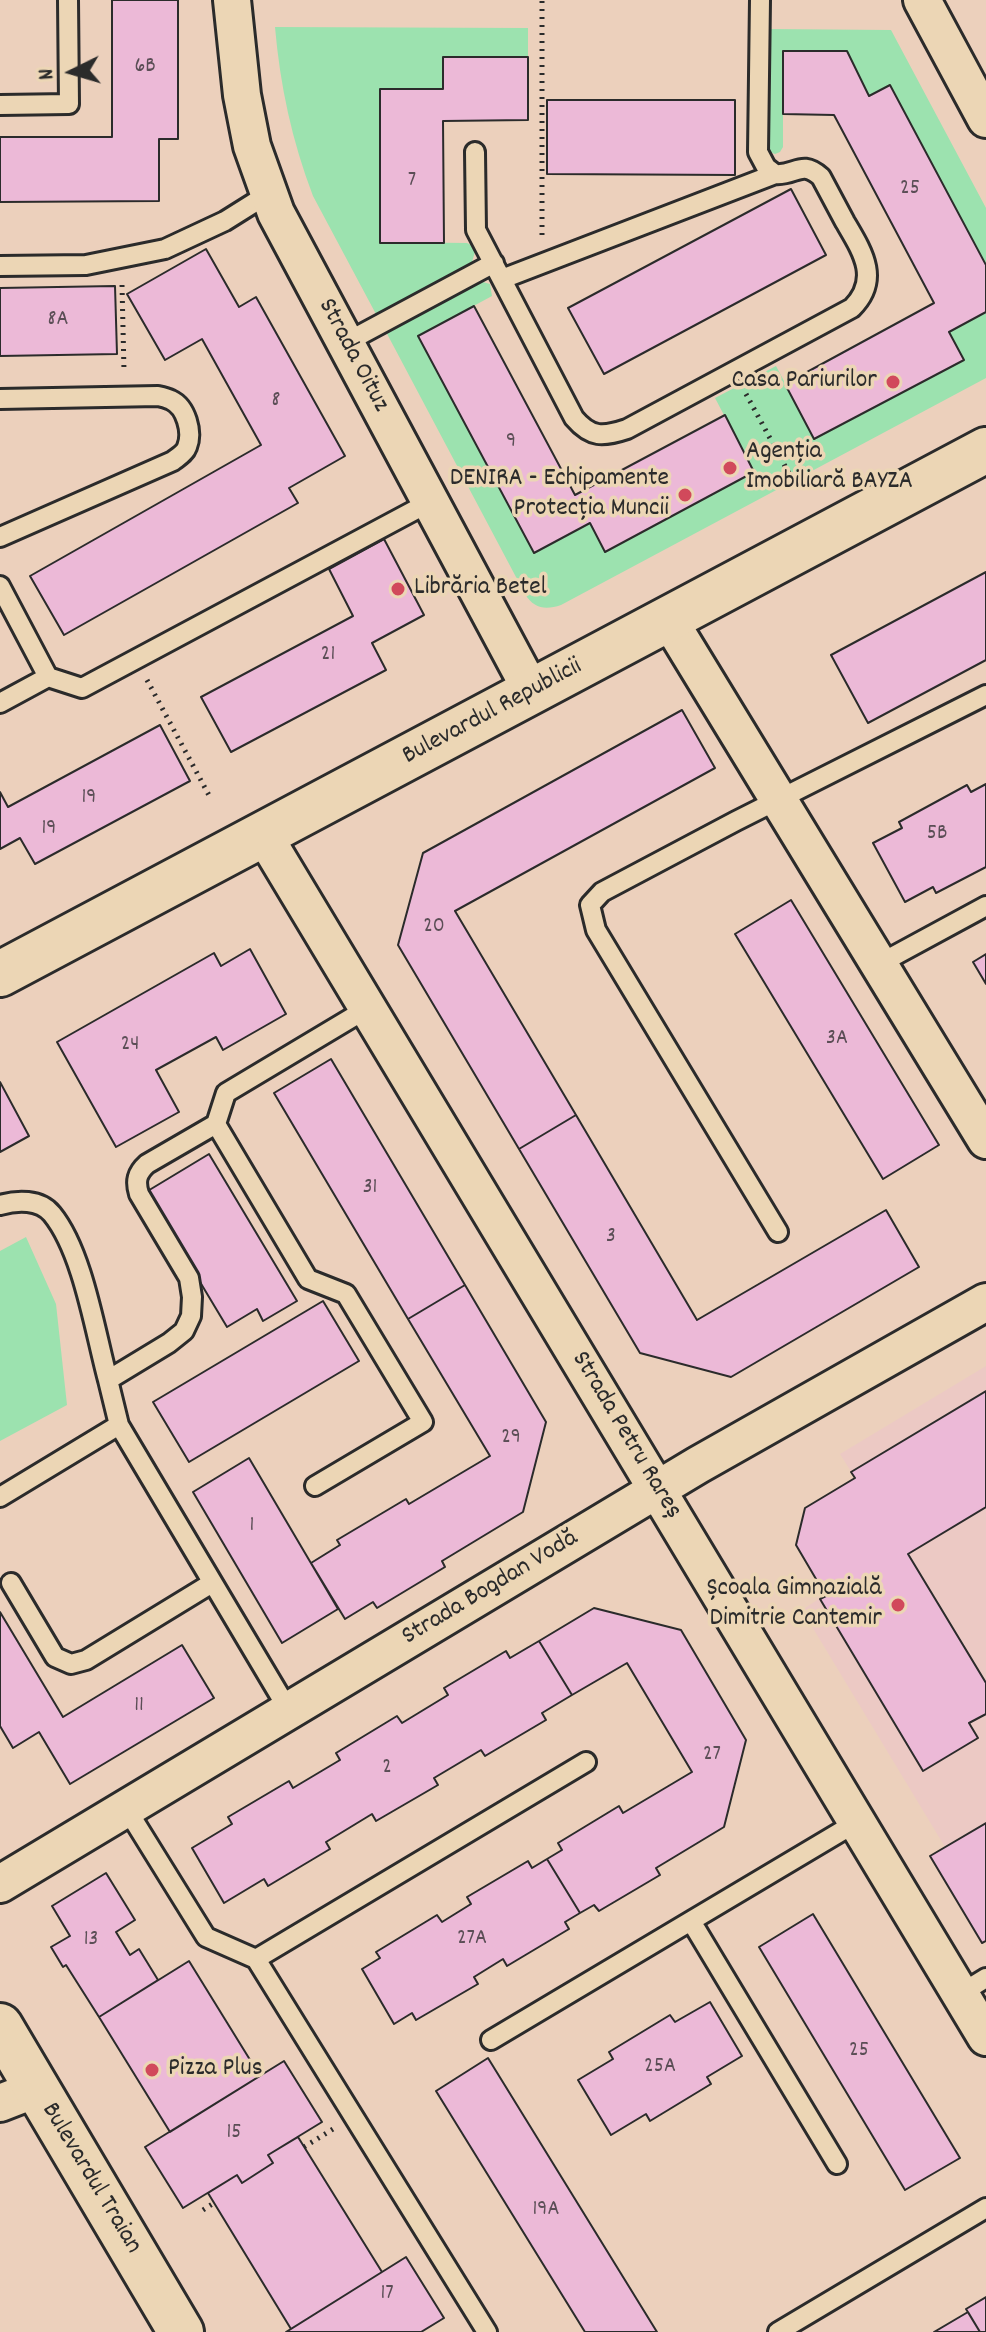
<!DOCTYPE html>
<meta charset="utf-8">
<style>
body{margin:0}
#map{position:relative;width:986px;height:2332px;overflow:hidden;background:#ecd0bc;font-family:Dekko,sans-serif}
canvas{display:block}
.north{position:absolute;left:32px;top:32px;width:80px;height:80px;-webkit-text-stroke:6px #ecd6b5;paint-order:stroke;rotate:265deg;font-size:22px;font-weight:700;line-height:32px;text-align:center;color:#2b2b2b}
.north::after{content:'';display:block;margin:auto;width:28px;height:36px;background:#2b2b2b;clip-path:polygon(50% 0,100% 100%,50% 72%,0 100%)}
</style>
<div id="map">
<canvas width="986" height="2332"></canvas>
<div class="north">N</div>
</div>
<script>
const ctx = document.querySelector('canvas').getContext('2d');
ctx.lineJoin = 'round';
function fill(path, color) { ctx.fillStyle = color; ctx.fill(path, 'evenodd'); }
function strokePath(path, color, width, dash) { ctx.strokeStyle = color; ctx.lineWidth = width; ctx.lineCap = dash ? 'butt' : 'round'; ctx.setLineDash(dash || []); ctx.stroke(path); }
function write(font, color, halo, rows, align = 'center') {
  ctx.font = font + ' Dekko,sans-serif'; ctx.lineWidth = 7; ctx.setLineDash([]); ctx.textBaseline = 'middle'; ctx.strokeStyle = halo; ctx.fillStyle = color; for (const [text, x, y, turn = 0] of rows) {
    ctx.save(); ctx.translate(x, y); ctx.rotate((+turn || 0) * Math.PI / 180); ctx.textAlign = isNaN(turn) ? turn : align; if (halo) ctx.strokeText(text, 0, 0); ctx.fillText(text, 0, 0); ctx.restore();
  }
}
const built = new Path2D(`
 M986,1366V1823L945,1847L802,1610L825,1595L796,1545L805,1508L855,1478L840,1454Z`);
const green = new Path2D(`
 M275,27L528,28V57H444L443,89H380V242L467,243L471,245L475,252L471,265L377,316L313,196C292,141 280,85 275,27Z
 M767,29L891,30L986,208V265L890,85L869,96L847,51H783V147L780,152L775,154L770,152L766,147Z
 M479,281L490,284L492,296L418,336L534,553L590,523L605,551L754,472L715,398L776,366L815,439L964,360L949,332L986,312V378L561,605C546,610 534,609 525,594L385,330Z
 M26,1237L56,1304L67,1405L0,1441V1251Z`);
const building = new Path2D(`
 M112,0H178V139H159V201L0,202V137H112Z
 M783,51H847L869,96L890,85L986,265V312L949,332L964,360L814,439L785,384L934,303L834,115L783,114Z
 M443,57H528V120L443,121L444,243H380V89H443Z
 M547,100H735V175L547,174Z
 M791,189L826,255L604,374L568,308Z
 M206,249L239,307L256,297L345,456L289,488L298,503L64,635L30,576L261,445L202,339L165,360L127,294Z
 M115,286L117,354L0,356V288Z
 M474,306L575,495L725,415L754,472L605,552L590,523L534,553L418,336Z
 M384,539L424,615L372,643L386,670L231,752L201,697L353,616L329,569Z
 M986,572V660L868,723L831,655Z
 M682,710L715,768L455,911L576,1115L519,1149L398,945L423,853Z
 M160,725L190,781L35,864L20,838L0,849V792L8,807Z
 M986,784V867L936,893L933,887L905,902L873,843L902,828L899,822L967,785L971,792Z
 M791,900L939,1145L883,1179L735,934Z
 M250,949L286,1014L223,1050L216,1037L156,1070L179,1112L116,1147L57,1042L214,953L221,966Z
 M986,954V984L973,962Z
 M331,1059L465,1285L408,1319L274,1093Z
 M0,1082L29,1136L0,1152Z
 M576,1115L697,1320L886,1210L919,1267L731,1377L640,1353L519,1149Z
 M209,1154L297,1301L263,1321L257,1309L227,1327L146,1192Z
 M465,1285L546,1422L523,1512L442,1561L445,1567L377,1608L373,1602L345,1619L311,1563L340,1545L337,1540L406,1499L409,1504L490,1456L408,1319Z
 M323,1301L359,1361L189,1462L153,1402Z
 M986,1391V1507L908,1554L986,1683V1714L969,1723L978,1738L923,1771L820,1599L826,1596L796,1545L805,1508L855,1478L851,1472Z
 M249,1458L338,1609L282,1643L193,1492Z
 M594,1608L681,1630L746,1740L724,1827L656,1868L660,1875L599,1911L594,1905L580,1913L547,1859L562,1850L558,1843L619,1806L623,1813L692,1772L627,1663L572,1695L539,1641Z
 M0,1612L63,1717L182,1645L214,1698L70,1784L39,1732L13,1748L0,1726Z
 M539,1641L572,1695L542,1713L546,1720L485,1756L481,1750L434,1778L438,1785L376,1821L372,1814L326,1842L330,1849L268,1886L264,1879L224,1903L192,1848L232,1824L228,1817L289,1781L293,1788L340,1760L336,1753L397,1716L402,1723L448,1695L444,1688L506,1651L510,1658Z
 M986,1823V1941L982,1943L930,1856Z
 M547,1859L580,1913L565,1922L569,1929L507,1966L503,1959L474,1977L478,1984L416,2020L412,2013L394,2024L362,1969L380,1958L376,1952L437,1915L442,1922L471,1904L467,1897L528,1861L532,1868Z
 M106,1873L135,1920L116,1932L130,1955L139,1949L158,1980L99,2017L66,1965L63,1967L51,1947L70,1936L52,1906Z
 M813,1914L960,2158L905,2190L759,1947Z
 M189,1961L260,2076L170,2132L99,2017Z
 M710,2002L742,2056L707,2077L711,2084L650,2121L646,2114L611,2135L578,2080L613,2059L609,2052L670,2015L675,2022Z
 M488,2058L657,2332H585L436,2091Z
 M284,2061L322,2122L268,2155L273,2163L242,2183L237,2175L183,2208L145,2147Z
 M298,2137L382,2272L291,2329L208,2193L237,2175L242,2183L273,2163L268,2155Z
 M406,2257L444,2318L421,2332H286Z
 M986,2297V2332H980L966,2309Z
 M968,2312L980,2332H934Z`);
const path = new Path2D(`
 M542,235V0
 M122,285L124,371
 M746,394L797,488
 M147,680L211,799
 M304,2147L333,2129
 M203,2210L214,2203`);
const service = new Path2D(`
 M760,0L758,152L766,167L775,174
 M0,105L69,104L68,0
 M475,152L476,230L574,418C591,438 603,437 627,429L852,308C881,279 862,251 845,222C837,207 829,192 821,177C801,159 796,176 775,174L502,279
 M0,266L86,265L165,249L225,221L268,194
 M345,343L494,263
 M0,399L158,396C163,397 167,398 171,400C186,407 193,432 187,447C185,453 178,457 173,461L0,537
 M0,586L48,677L82,688L430,502
 M0,703L48,677
 M879,964L986,906
 M0,1205C17,1200 40,1199 52,1214C83,1252 95,1332 108,1380
 M778,1232L596,930L590,905L602,892L736,821L986,695
 M119,1425L108,1380L169,1343L184,1331L191,1316L192,1297L189,1278L139,1194C135,1181 137,1173 147,1164L216,1124
 M315,1486L423,1422L346,1294L308,1279L216,1124L226,1093L368,1008
 M0,1497L119,1425L289,1711
 M11,1583L55,1657L71,1664L86,1660L212,1583
 M126,1808L206,1937L256,1959L487,2332
 M691,1921L837,2164
 M256,1959L586,1762
 M960,1994L986,1978
 M491,2040L857,1822
 M778,2332L986,2208`);
const minor = new Path2D(`
 M232,0L242,95L252,146L276,213L532,692
 M922,0L986,119
 M669,620L986,1140
 M263,834L986,2037
 M0,1884L698,1465L986,1302
 M0,2103L36,2089`);
const tertiary = new Path2D(`
 M0,974L986,450
 M0,2026L181,2332`);
const markers = [
 [893,382,8,"#d1495b"],
 [730,468,8,"#d1495b"],
 [685,495,8,"#d1495b"],
 [398,589,8,"#d1495b"],
 [898,1605,8,"#d1495b"],
 [152,2070,8,"#d1495b"]
];
const numberNames = [
 ["6B",145,68],
 ["7",412,182],
 ["25",910,190],
 ["8A",58,321],
 ["8",276,402],
 ["9",511,443],
 ["21",328,656],
 ["19",89,799],
 ["19",49,830],
 ["5B",937,835],
 ["20",434,928],
 ["3A",837,1040],
 ["24",130,1046],
 ["31",370,1189],
 ["3",611,1238],
 ["29",511,1439],
 ["1",252,1527],
 ["11",139,1707],
 ["27",712,1756],
 ["2",387,1769],
 ["27A",472,1940],
 ["13",91,1941],
 ["25",859,2052],
 ["25A",660,2068],
 ["15",234,2134],
 ["19A",546,2211],
 ["17",387,2295]
];
const streetNames = [
 ["Strada Oituz",352,356,62],
 ["Bulevardul Republicii",493,713,-28],
 ["Strada Petru Rareș",625,1436,59],
 ["Strada Bogdan Vodă",491,1589,-31],
 ["Bulevardul Traian",90,2179,59]
];
const poiNames = [
 ["Casa Pariurilor",877,382],
 ["Agenția",746,453,"left"],
 ["Imobiliară BAYZA",746,483,"left"],
 ["DENIRA - Echipamente",669,480],
 ["Protecția Muncii",669,510],
 ["Librăria Betel",414,589,"left"],
 ["Școala Gimnazială",882,1590],
 ["Dimitrie Cantemir",882,1620],
 ["Pizza Plus",168,2070,"left"]
];
fill(built, '#ecc9c4');
fill(green, '#9ce2af');
fill(building, '#ecb9d7');
strokePath(building, '#2b2b2b', 2);
strokePath(service, '#2b2b2b', 24);
strokePath(minor, '#2b2b2b', 42);
strokePath(tertiary, '#2b2b2b', 50);
strokePath(path, '#2b2b2b', 5, [2, 6]);
strokePath(service, '#ecd6b5', 18);
strokePath(minor, '#ecd6b5', 36);
strokePath(tertiary, '#ecd6b5', 44);
for (const [x, y, r, color] of markers) { const dot = new Path2D(); dot.arc(x, y, r, 0, 2 * Math.PI); ctx.fillStyle = color; ctx.fill(dot); strokePath(dot, '#ecd6b5', 3); }
write('22px', '#5b4e56', null, numberNames);
write('26px', '#2b2b2b', '#ecd6b5', streetNames);
write('26px', '#2b2b2b', '#ecd6b5', poiNames, 'right');
</script>
